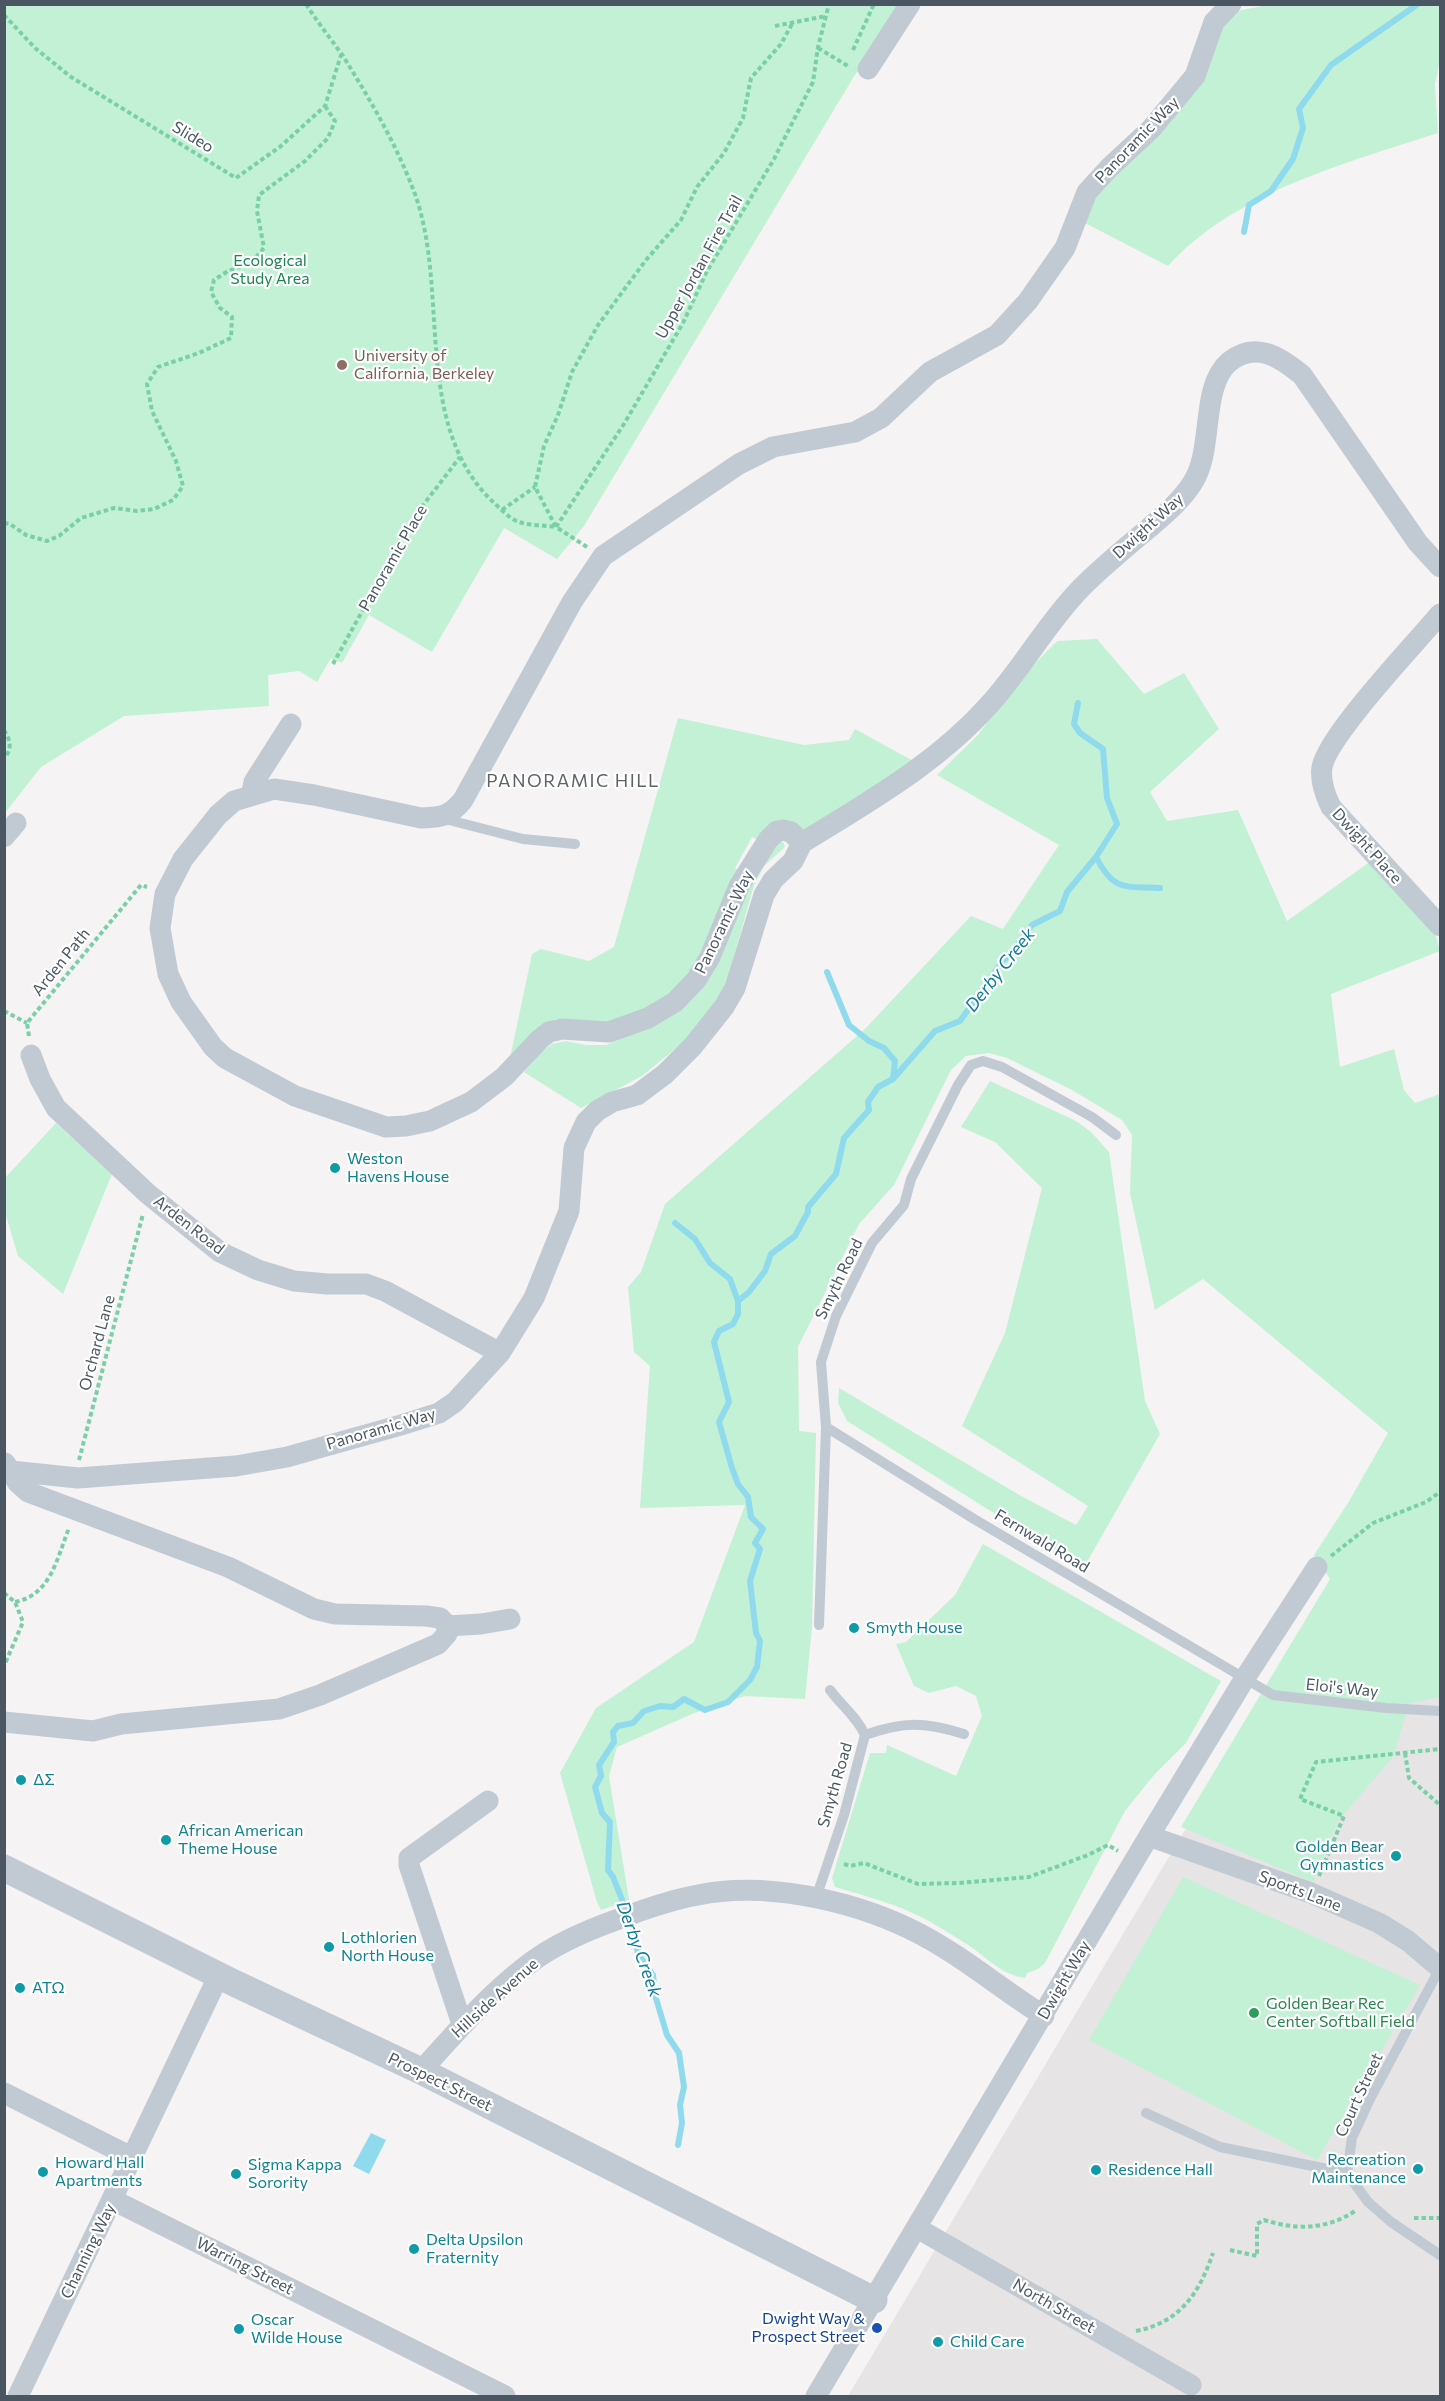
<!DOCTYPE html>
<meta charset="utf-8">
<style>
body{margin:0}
#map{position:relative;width:1445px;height:2401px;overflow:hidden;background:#f5f3f3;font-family:Commissioner,sans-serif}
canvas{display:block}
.frame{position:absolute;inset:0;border:6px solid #4a5661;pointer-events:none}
</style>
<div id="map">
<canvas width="1445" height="2401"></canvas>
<div class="frame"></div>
</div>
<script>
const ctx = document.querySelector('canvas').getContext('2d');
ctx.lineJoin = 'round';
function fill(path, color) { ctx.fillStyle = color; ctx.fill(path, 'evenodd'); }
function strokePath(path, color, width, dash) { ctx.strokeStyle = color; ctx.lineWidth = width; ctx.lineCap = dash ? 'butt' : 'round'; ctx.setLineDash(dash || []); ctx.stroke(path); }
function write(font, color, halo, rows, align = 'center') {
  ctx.font = font + ' Commissioner,sans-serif'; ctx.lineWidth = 4.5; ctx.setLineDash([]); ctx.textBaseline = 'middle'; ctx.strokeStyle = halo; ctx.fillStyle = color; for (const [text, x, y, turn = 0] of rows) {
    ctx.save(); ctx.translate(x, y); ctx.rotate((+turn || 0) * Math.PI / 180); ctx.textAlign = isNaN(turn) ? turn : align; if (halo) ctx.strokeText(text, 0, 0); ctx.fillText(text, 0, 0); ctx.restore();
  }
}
const education = new Path2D(`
 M1440,1344V2396H848L1366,1526Z`);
const green = new Path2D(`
 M1273,4L1440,5V60L1435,84L1438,133C1346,163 1235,192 1168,266L1085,223L1092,200L1232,12Z
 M5,5H903L853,78L584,526L557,559L504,528L432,652L369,615L342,663L331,658L317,682L299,671L268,675L269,706L124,716L41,767L5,813Z
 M1097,639L1144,694L1184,673L1219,729L1150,792L1167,821L1238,810L1287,921L1371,861L1435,933L1440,951L1331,994L1340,1067L1394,1049L1404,1090L1415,1103L1440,1094V1697L1409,1703L1393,1757L1338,1821L1313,1882L1181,1827L1330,1579L1314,1555L1348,1503L1388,1433L1203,1279L1155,1310L1130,1193L1132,1135L1122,1120L1072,1090L1007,1058L989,1053L966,1056L951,1070L894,1185L859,1224L798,1347L799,1431L816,1433L812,1627L805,1699L745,1696L692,1714L617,1747L609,1776L629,1900L601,1910L597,1902L560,1773L596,1708L694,1642L745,1505L640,1508L650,1366L634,1352L628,1287L641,1272L665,1204L865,1029L971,916L1003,929L1059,845L937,775L978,735L1018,681L1054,644L1058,641Z
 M678,718L804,745L849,740L855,729L917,763L810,832L761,841L752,837L735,868L741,872L685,983L638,1015L591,1026L555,1019L538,1031L509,1063L532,954L541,949L589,961L614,947Z
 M780,841L783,842L785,846L783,849L764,866L754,885L725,988L712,1010L681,1044L642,1076L581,1108L524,1072L540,1053L552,1044L566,1041L586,1045H606L650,1027Z
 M990,1081L1076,1121L1091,1132L1109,1152L1145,1401L1160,1434L1083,1569L847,1421L838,1403L839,1388L1021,1496L1076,1525L1088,1506L962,1426L1005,1333L1042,1188L995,1142L961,1127Z
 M56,1123L112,1174L63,1294L18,1256L5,1212L4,1179Z
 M983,1544L1221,1681L1186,1743L1154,1775L1125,1811L1045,1963L1038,1969L1027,1973L1025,1978C1004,1975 991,1962 974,1949C959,1939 943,1929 927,1920C899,1905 866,1896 835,1887L832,1878L870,1753H886L887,1745L956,1776L982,1716L976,1696L956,1686L929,1693L914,1686L896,1644L906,1642L955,1595Z
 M1183,1877L1420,1985L1317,2160L1089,2040Z`);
const water = new Path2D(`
 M371,2133L386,2140L369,2174L353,2166Z`);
const stream = new Path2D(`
 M1244,232L1249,205L1271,191L1293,159L1303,128L1299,109L1331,65L1418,4
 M1096,857C1114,892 1124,886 1160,888
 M827,972L849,1025L869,1041L884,1048L895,1061L893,1079
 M675,1223L695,1239L710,1263L730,1279L738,1301
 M678,2145L682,2123L680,2105L684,2087L679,2053L667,2035L655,1995L653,1975L638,1954L633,1927L613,1877L608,1870L610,1822L602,1813L595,1787L601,1776L599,1765L614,1742L613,1732L618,1726L633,1723L644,1711L660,1706L673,1707L684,1699L705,1710L728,1702L750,1680L757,1667L760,1641L756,1633L750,1581L760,1549L755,1543L763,1529L751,1517L748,1497L738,1484L732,1468L719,1422L729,1402L714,1342L719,1331L733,1324L738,1314V1301L749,1292L765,1271L771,1254L795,1236L808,1212V1207L836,1174L844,1138L869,1110L868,1102L878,1087L893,1079L935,1031L960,1021L1002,962L1013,951L1032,925L1060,911L1067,892L1096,857L1117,824L1107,798L1103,749L1080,733L1074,724L1078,703`);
const path = new Path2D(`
 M306,4C318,23 331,39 343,56C371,101 398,147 416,197C449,293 413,423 491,500C499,507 509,519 519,522C530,526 544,525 555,527
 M4,15L35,48L71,77L236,178L281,146L325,106L341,55
 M775,26L826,16
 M818,48L848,66
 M853,50L874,4
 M502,510L535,487
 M4,523L10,524L26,535L47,541L59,536L81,518L114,508L137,511L154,509L173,500L183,486L176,461L152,411L147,384L158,367L199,353L231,338L232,317L220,308L211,292L214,280L228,271L251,263L264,248L257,211L259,195L305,161L328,138L335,121L325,106
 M556,527L624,424L683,323L707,271L774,159L813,82L818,47L829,4
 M587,547L556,527L535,487L544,446L558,415L572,372L598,325L646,260L681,220L697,187L724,153L743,118L751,78L781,44L792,24
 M333,664L407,530L424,504L460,457
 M4,730C10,739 13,749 4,758
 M4,1011L27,1023
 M29,1036L27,1023L136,891L141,885L147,887
 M79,1460L143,1214
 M1331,1556L1373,1523L1426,1502L1440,1492
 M4,1593L15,1602L23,1622L4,1666
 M15,1602C51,1595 57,1558 69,1528
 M1405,1753L1409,1778L1440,1805
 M844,1864L850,1866L864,1863L918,1884L959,1883L1029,1877L1088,1855L1108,1845L1118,1851
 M1319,1876L1344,1816L1300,1799L1316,1762L1440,1749
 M1414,2218H1440
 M1230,2250L1257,2256V2224L1264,2220C1296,2230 1326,2230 1355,2211
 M1136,2331C1181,2322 1199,2293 1213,2253`);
const service = new Path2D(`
 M441,818L523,839L575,844
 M826,1427L974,1519L1273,1695L1386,1708L1440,1711
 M819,1625L826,1427L821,1362L836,1316L872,1243L904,1205L911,1179L958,1085L971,1065L983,1061L1002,1067L1092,1117L1116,1135
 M865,1735C904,1721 925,1722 964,1734
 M816,1898L844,1815L865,1735C857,1717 841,1705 830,1690
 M1146,2113L1220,2147L1347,2173L1368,2202L1391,2222L1440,2255
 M1347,2173L1352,2138L1370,2099L1440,1968`);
const minor = new Path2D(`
 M868,69L910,4
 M1440,614C1416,643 1328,735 1322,767C1320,780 1325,795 1331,807L1440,926
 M251,796L254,782L291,724
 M4,837L16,823
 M802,843L791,832L783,830L777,831L768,840L739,886L710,957L696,980L675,1002L648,1018L609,1032L562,1029L549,1032L540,1039L504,1077L471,1102L430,1121L406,1126L386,1127L295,1096L225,1058L213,1047L181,1002L168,974L160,928L165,894L183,859L218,815L234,801L274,789L314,795L421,818C442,817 449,817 463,800L572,602L603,556L739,464L773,447L855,432L881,418L930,372L997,335L1028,301L1065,248L1087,192L1109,168L1151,129L1195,76L1214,22L1231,4
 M802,843C868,802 936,764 988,706C1022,669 1046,624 1081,588C1102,567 1126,547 1149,528C1165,514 1182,500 1193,482C1214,450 1200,387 1229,362C1256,340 1281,358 1302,375L1418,543L1440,567
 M31,1055L40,1079L56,1108L148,1194L220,1252L258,1270L294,1281L327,1284H366L385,1291L500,1353
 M5,1463L18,1483L28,1492L228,1567L314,1609L335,1614L426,1616L440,1618L448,1626L481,1624L510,1619
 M11,1471L78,1478L236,1466L287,1457L401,1425L439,1413L455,1402L500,1353L534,1298L569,1211L574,1148L586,1122L597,1111L612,1102L637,1095L665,1074L693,1046L724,1007L735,988L764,895L773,880L793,861L802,843
 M4,1722L93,1731L121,1724L279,1709L320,1695L438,1644L447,1634L448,1626
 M1149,1836L1311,1893L1379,1923L1408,1941L1440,1968
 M462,2024L409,1865V1858L488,1801
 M421,2071C455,2033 489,1994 530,1963C554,1945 588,1930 616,1920C642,1910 670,1900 698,1895C764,1881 850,1900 910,1929C958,1952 999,1988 1044,2016
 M4,2093L133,2158
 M113,2200L505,2396
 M917,2228L1191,2385
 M18,2396L219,1975
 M816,2396L1149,1836L1245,1678L1317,1567`);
const tertiary = new Path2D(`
 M4,1868L234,1983L421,2071L874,2300`);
const markers = [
 [342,365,6,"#8d6e63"],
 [335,1168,6,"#0f9aa8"],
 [854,1628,6,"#0f9aa8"],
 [21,1780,6,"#0f9aa8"],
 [166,1840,6,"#0f9aa8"],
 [1396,1856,6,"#0f9aa8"],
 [329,1947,6,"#0f9aa8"],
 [20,1988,6,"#0f9aa8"],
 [1254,2013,6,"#2e9e5b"],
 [1418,2169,6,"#0f9aa8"],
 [1096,2170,6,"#0f9aa8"],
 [43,2172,6,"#0f9aa8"],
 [236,2174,6,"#0f9aa8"],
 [414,2249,6,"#0f9aa8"],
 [877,2328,6,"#1a4fb4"],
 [239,2329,6,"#0f9aa8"],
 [938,2342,6,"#0f9aa8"]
];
const streetNames = [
 ["Slideo",193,137,31],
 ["Panoramic Way",1137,140,-46],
 ["Upper Jordan Fire Trail",699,267,-61],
 ["Dwight Way",1148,526,-42],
 ["Panoramic Place",393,558,-60],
 ["Dwight Place",1367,846,48],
 ["Panoramic Way",724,922,-64],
 ["Arden Path",61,962,-51],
 ["Arden Road",189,1225,38],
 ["Smyth Road",839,1279,-64],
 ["Orchard Lane",97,1343,-75],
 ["Panoramic Way",381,1429,-16],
 ["Fernwald Road",1042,1541,31],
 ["Eloi's Way",1342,1688,6],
 ["Smyth Road",835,1785,-74],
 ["Sports Lane",1300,1891,21],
 ["Dwight Way",1064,1980,-60],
 ["Hillside Avenue",495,1998,-42],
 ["Prospect Street",440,2082,26],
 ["Court Street",1359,2095,-65],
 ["Channing Way",88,2251,-64],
 ["Warring Street",245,2266,27],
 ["North Street",1054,2306,30]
];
const parkNames = [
 ["Ecological",270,261],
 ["Study Area",270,279]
];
const educationNames = [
 ["University of",354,356],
 ["California, Berkeley",354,374]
];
const cultureNames = [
 ["Weston",347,1159],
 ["Havens House",347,1177],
 ["Smyth House",866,1628],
 ["ΔΣ",33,1780],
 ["African American",178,1831],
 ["Theme House",178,1849],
 ["Golden Bear",1384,1847,"right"],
 ["Gymnastics",1384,1865,"right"],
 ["Lothlorien",341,1938],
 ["North House",341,1956],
 ["ΑΤΩ",32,1988],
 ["Recreation",1406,2160,"right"],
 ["Maintenance",1406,2178,"right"],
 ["Howard Hall",55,2163],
 ["Apartments",55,2181],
 ["Sigma Kappa",248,2165],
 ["Sorority",248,2183],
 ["Residence Hall",1108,2170],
 ["Delta Upsilon",426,2240],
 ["Fraternity",426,2258],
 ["Oscar",251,2320],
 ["Wilde House",251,2338],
 ["Child Care",950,2342]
];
const leisureNames = [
 ["Golden Bear Rec",1266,2004],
 ["Center Softball Field",1266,2022]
];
const transitNames = [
 ["Dwight Way &",865,2319],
 ["Prospect Street",865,2337]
];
const neighbourhoodNames = [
 ["PANORAMIC HILL",573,781]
];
const waterNames = [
 ["Derby Creek",1000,970,-52],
 ["Derby Creek",639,1949,70]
];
fill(education, '#e6e4e5');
fill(green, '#c3f1d5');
fill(water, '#90daee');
strokePath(stream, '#90daee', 6);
strokePath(path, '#7ad0a6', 4, [4.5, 3]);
strokePath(service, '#c1cad2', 10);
strokePath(minor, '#c1cad2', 21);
strokePath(tertiary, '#c1cad2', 27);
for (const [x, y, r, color] of markers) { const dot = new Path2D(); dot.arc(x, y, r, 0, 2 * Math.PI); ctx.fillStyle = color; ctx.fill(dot); strokePath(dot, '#fff', 2); }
write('16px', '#4a5661', '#fff', streetNames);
write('16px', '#17864f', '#fff', parkNames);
write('16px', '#785e54', '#fff', educationNames, 'left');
write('16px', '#0d838f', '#fff', cultureNames, 'left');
write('16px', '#27864d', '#fff', leisureNames, 'left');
write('16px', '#164399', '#fff', transitNames, 'right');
ctx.letterSpacing = '1.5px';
write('18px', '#5f6368', '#fff', neighbourhoodNames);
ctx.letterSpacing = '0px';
write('italic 18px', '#0c7c9b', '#fff', waterNames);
</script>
